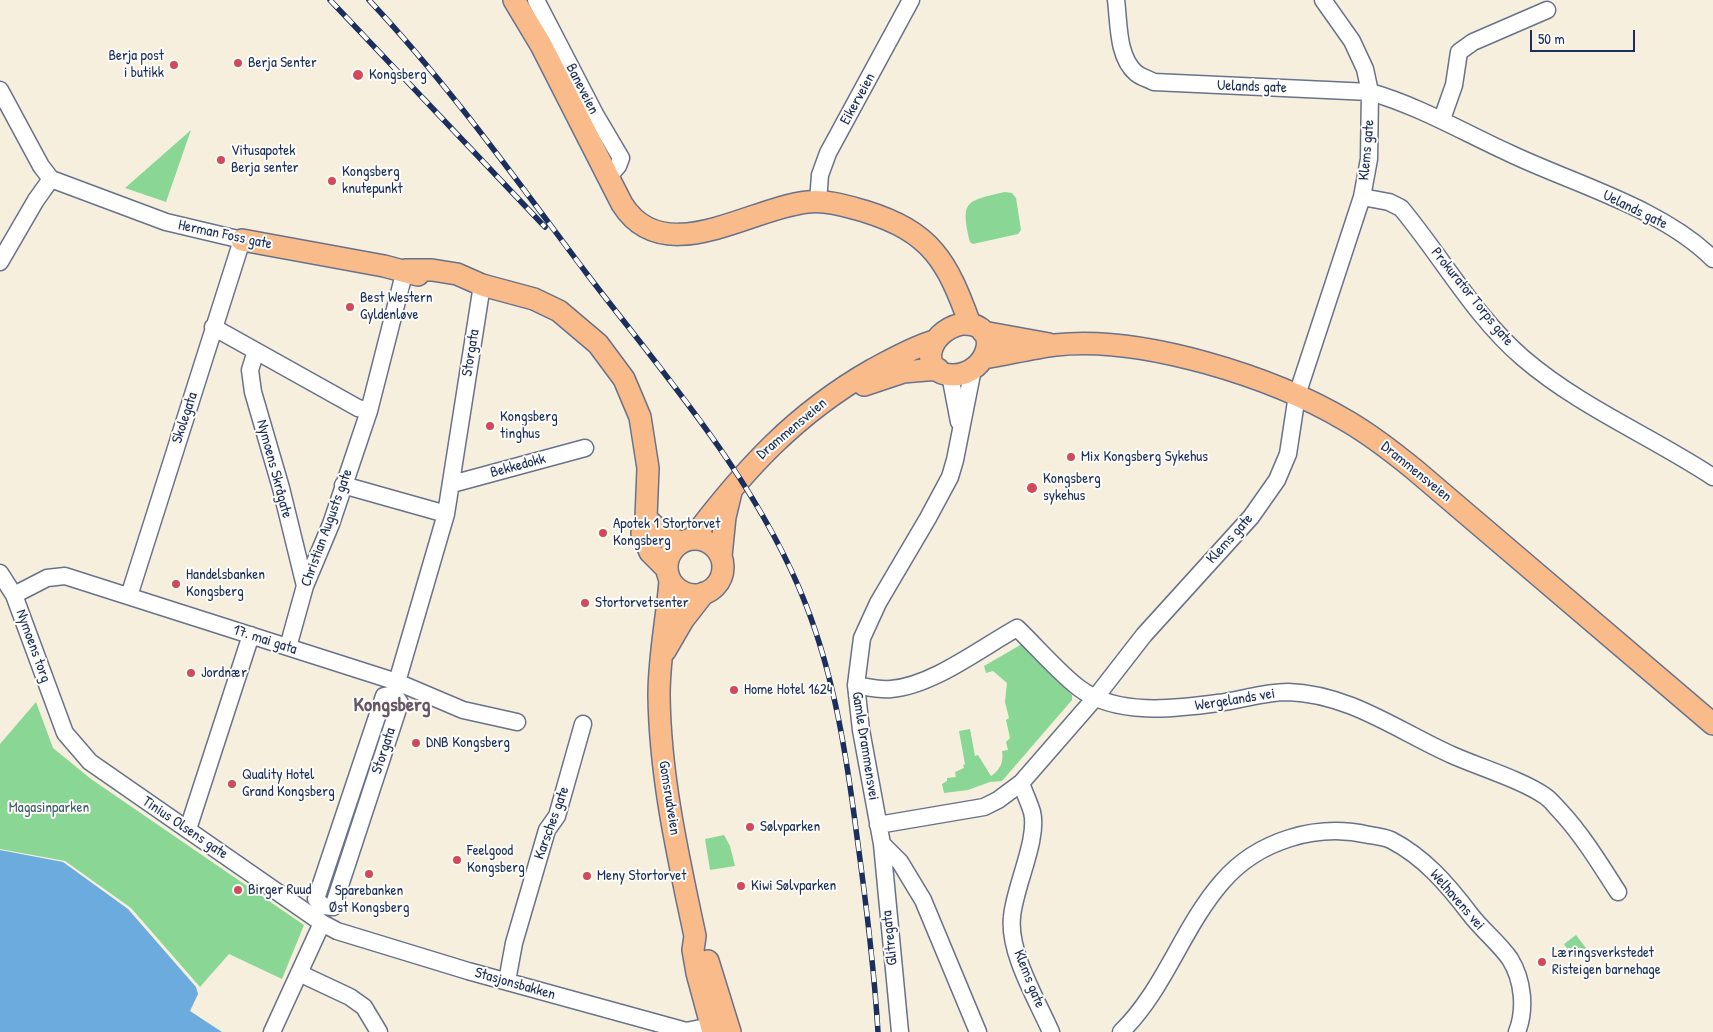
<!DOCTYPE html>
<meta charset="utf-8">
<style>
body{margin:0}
#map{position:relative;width:1713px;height:1032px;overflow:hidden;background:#f6efdd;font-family:"Patrick Hand",sans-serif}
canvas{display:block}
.scale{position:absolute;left:1530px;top:30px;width:105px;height:22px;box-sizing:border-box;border:2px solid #1b2f5e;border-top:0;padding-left:6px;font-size:15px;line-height:18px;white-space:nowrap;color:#1b2f5e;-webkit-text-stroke:4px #fdfcf7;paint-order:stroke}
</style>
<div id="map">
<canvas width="1713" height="1032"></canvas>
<div class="scale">50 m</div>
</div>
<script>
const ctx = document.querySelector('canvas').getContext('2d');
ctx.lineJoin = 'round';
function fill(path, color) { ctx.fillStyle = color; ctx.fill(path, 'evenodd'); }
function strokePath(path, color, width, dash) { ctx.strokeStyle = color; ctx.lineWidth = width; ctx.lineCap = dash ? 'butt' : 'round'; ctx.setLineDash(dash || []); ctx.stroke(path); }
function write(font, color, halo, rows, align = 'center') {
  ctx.font = font + ' "Patrick Hand",sans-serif'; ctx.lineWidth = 4; ctx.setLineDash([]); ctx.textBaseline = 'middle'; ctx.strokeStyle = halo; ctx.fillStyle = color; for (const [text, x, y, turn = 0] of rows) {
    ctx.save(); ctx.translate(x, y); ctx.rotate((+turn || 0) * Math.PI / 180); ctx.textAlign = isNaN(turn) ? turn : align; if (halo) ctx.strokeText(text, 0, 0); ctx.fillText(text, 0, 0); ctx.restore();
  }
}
const green = new Path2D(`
 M191,130L166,202L125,188Z
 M1005,192L1012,193L1016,198L1021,230L1018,234L973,244L970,242C960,200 966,201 1005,192Z
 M1022,644L1072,695V700L1002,781L990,782L968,790L944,793L942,784L947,781V778L956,777L955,772L964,768L963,765L965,764L959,731L970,729L975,756L978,755L991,776C1000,770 1004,762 1002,751L1008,750L1006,742L1010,738L1006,720L1009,718L1005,702L1007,683L993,671L986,673L984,666Z
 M36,702L53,748L91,779L304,925L282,979L229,954L200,987L131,908L65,861L0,849V744Z
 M724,835L730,846L735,866L710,870L705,839Z
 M1576,935L1586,948L1573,957L1564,944Z`);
const water = new Path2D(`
 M0,850L63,862L128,909L196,987L198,994L190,1011L222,1032H0Z`);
const minor = new Path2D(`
 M536,0L595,114L621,158L618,166L609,176
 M1116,0C1119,22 1117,57 1136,73C1141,77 1148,79 1154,82L1370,92C1419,106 1463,132 1509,153C1574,184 1662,208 1713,259
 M0,90L41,166L51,179L166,222L242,240L129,596
 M1442,119L1454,85L1459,52L1473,42L1547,10
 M1362,197L1389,202L1401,208C1442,257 1474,316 1523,358C1580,407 1651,436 1713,477
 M818,202L820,175L828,153L911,0
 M0,262L36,200L51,179
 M213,327L358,408L369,411
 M256,351L250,370L253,392L281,488L305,586
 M973,369L955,460L950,477L928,518L878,603L862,638L856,685L861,730L882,844L900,862L923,900L978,1032
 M950,375L959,422
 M452,484L585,448
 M343,485L446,514
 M0,573L14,595L65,733L90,762L322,923L337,931L468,971L686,1031L711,1026
 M14,595L47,578L65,576L397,682L463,710L517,722
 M288,647L305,586L331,524L369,411L405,270
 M397,682L446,514L482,285
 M856,685C867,687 879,690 891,689C932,686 981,648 1017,628C1036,646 1059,673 1079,688C1116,716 1175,709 1218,703C1242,700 1263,692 1288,692C1350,694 1398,731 1452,755C1479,767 1522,780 1545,796C1551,800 1556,807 1561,812C1583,836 1600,864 1618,892
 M394,694L400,703L333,907L323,906L316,899L384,696Z
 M878,825L984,807L998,800L1021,783
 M188,829L251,635
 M882,844L900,1032
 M299,973L350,997L364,1007L379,1032
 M507,981L514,943L547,830L557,816L583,724
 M272,1032L322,923
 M1051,1032C1037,1000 1008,952 1012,917C1014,888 1039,839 1032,812C1029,802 1024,792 1021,783L1095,698L1144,635L1251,517L1277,480L1288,454L1297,395L1362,197L1369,159L1370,92L1365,69L1352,41L1323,0
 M1121,1032C1165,989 1182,928 1222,882C1258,840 1317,823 1369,835C1376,836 1384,837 1391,840C1424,857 1448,885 1470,914C1482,930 1499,943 1510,959C1523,980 1526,1009 1517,1032`);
const major = new Path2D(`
 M514,0L541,45L622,204C664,271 751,207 808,202C827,200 846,206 864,211C932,232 947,261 970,324
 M242,240L384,266L418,275
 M405,270H432L457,274L482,285L534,299L559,311L598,344L624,379L640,417L648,468L646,518L642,533L650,552L667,569
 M962,324C1004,322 989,375 953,375C919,375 925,332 962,324Z
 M983,332L1049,344
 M984,358C1008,354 1032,348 1055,345C1142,335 1273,377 1347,421C1371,435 1393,452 1415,470L1713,724
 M864,385L903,372L938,369
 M646,518L666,537L681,542
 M667 567a28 28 0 1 1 56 0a28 28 0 1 1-56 0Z
 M692,539C745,469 795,414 872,370C893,359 911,348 934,341
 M721,556L725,517L731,492
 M670,581C667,619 659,656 659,695C660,777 678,856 695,936L693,950L697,973L713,1032
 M665,651L683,620L704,593
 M708,961L730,1032`);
const rail = new Path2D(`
 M330,0L545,227
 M369,0C449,85 517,181 587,274C666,377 759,483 806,605C835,679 847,759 857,837C866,902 874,967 878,1032`);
const markers = [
 [238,63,5,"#d1495b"],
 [174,65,5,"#d1495b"],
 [358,75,6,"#d1495b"],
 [221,160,5,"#d1495b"],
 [332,181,5,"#d1495b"],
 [350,307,5,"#d1495b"],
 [490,426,5,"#d1495b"],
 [1071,457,5,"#d1495b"],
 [1032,488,6,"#d1495b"],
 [603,533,5,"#d1495b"],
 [176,584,5,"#d1495b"],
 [585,603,5,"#d1495b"],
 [191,673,5,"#d1495b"],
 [734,690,5,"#d1495b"],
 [416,743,5,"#d1495b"],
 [232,784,5,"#d1495b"],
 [750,827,5,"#d1495b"],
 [457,860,5,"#d1495b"],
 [369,874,5,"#d1495b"],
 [587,876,5,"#d1495b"],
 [741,886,5,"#d1495b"],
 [238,890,5,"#d1495b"],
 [1542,962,5,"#d1495b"]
];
const poiNames = [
 ["Berja post",164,56,"right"],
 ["i butikk",164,73,"right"],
 ["Berja Senter",248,63],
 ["Kongsberg",369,75],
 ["Vitusapotek",231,151],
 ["Berja senter",231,168],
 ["Kongsberg",342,172],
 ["knutepunkt",342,189],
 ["Best Western",360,298],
 ["Gyldenløve",360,315],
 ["Kongsberg",500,417],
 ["tinghus",500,434],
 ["Mix Kongsberg Sykehus",1081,457],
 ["Kongsberg",1043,479],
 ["sykehus",1043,496],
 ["Apotek 1 Stortorvet",613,524],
 ["Kongsberg",613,541],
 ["Handelsbanken",186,575],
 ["Kongsberg",186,592],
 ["Stortorvetsenter",595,603],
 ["Jordnær",201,673],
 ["Home Hotel 1624",744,690],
 ["DNB Kongsberg",426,743],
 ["Quality Hotel",242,775],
 ["Grand Kongsberg",242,792],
 ["Sølvparken",760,827],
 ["Feelgood",467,851],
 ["Kongsberg",467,868],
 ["Meny Stortorvet",597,876],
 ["Kiwi Sølvparken",751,886],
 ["Birger Ruud",248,890],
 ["Sparebanken",369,891,"center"],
 ["Øst Kongsberg",369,908,"center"],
 ["Læringsverkstedet",1552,953],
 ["Risteigen barnehage",1552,970]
];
const streetNames = [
 ["Uelands gate",1252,87,2],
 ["Baneveien",582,89,63],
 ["Eikerveien",858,99,-61],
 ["Klems gate",1367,150,-85],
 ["Uelands gate",1635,210,26],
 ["Herman Foss gate",225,235,12],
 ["Prokurator Torps gate",1472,297,51],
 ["Storgata",471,353,-81],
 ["Skolegata",185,418,-72],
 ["Drammensveien",792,429,-40],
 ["Bekkedokk",518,466,-15],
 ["Nymoens Skrågate",274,469,75],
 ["Drammensveien",1416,472,39],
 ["Christian Augusts gate",327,528,-70],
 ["Klems gate",1230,539,-48],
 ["17. mai gata",265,640,18],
 ["Nymoens torg",33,646,70],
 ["Wergelands vei",1235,700,-9],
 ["Gamle Drammensvei",865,746,81],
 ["Storgata",384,751,-72],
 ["Gomsrudveien",669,798,81],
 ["Karsches gate",552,823,-70],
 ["Tinius Olsens gate",185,828,34],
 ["Welhavens vei",1457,900,49],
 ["Glitregata",890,938,-96],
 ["Klems gate",1029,979,68],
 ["Stasjonsbakken",515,984,16]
];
const parkNames = [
 ["Magasinparken",49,808]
];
const districtNames = [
 ["Kongsberg",392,706]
];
fill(green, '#8ad795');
fill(water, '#6babde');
strokePath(minor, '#68728a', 19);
strokePath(major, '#68728a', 24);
strokePath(minor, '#fff', 16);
strokePath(major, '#fabb8b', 21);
strokePath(rail, '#1b2f5e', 5.5);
strokePath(rail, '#fdfcf7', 4, [11]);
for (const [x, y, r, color] of markers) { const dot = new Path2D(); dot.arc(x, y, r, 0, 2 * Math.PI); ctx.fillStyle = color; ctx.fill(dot); strokePath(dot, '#fdfcf7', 2); }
write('15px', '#1b2f5e', '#fdfcf7', poiNames, 'left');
write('15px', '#1b2f5e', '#fdfcf7', streetNames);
write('15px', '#3c616e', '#fdfcf7', parkNames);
write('bold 20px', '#655768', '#fdfcf7', districtNames);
</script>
